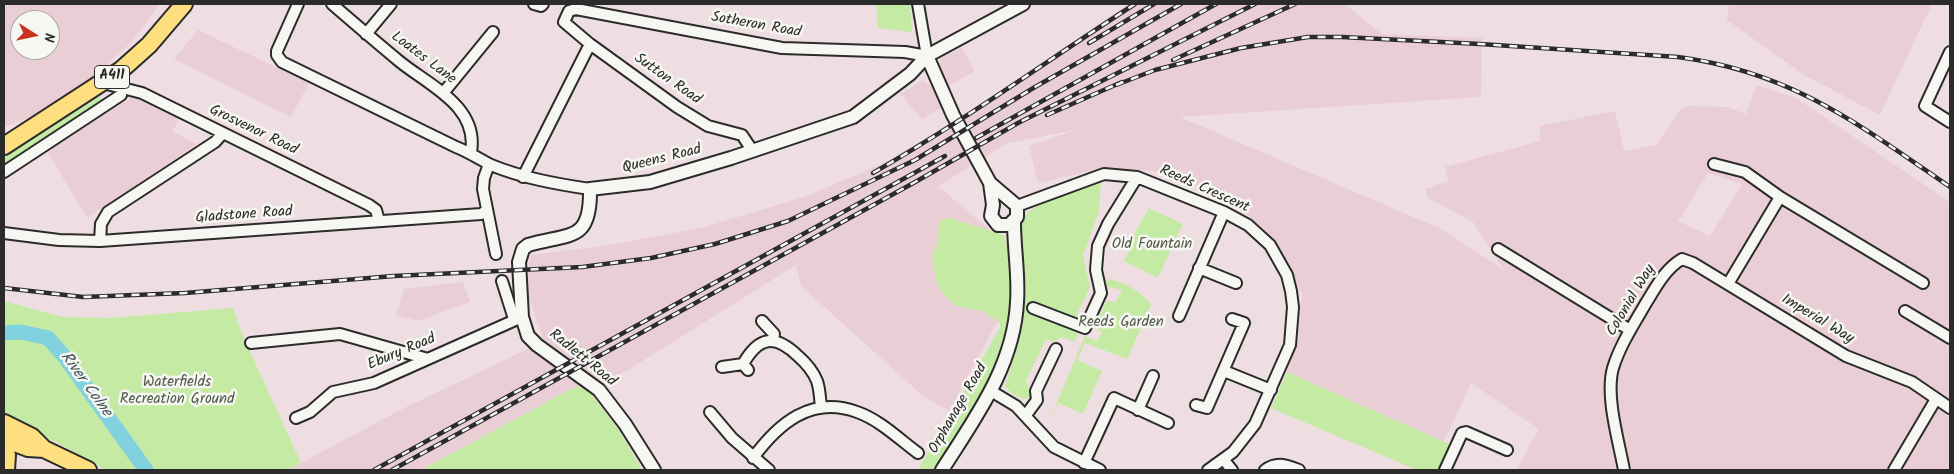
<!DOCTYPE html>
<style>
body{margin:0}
#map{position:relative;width:1954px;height:474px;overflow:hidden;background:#efdee1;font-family:Kalam,sans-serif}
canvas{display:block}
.frame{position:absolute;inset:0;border:5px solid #2b2b2b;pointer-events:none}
.north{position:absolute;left:10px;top:10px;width:50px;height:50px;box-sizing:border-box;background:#f6f6f2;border:1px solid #a5a5a2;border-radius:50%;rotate:100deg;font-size:14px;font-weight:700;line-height:20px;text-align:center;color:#2b2b2b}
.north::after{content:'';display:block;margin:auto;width:18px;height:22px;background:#c8321e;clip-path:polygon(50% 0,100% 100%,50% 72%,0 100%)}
</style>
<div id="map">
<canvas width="1954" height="474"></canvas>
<div class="frame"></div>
<div class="north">N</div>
</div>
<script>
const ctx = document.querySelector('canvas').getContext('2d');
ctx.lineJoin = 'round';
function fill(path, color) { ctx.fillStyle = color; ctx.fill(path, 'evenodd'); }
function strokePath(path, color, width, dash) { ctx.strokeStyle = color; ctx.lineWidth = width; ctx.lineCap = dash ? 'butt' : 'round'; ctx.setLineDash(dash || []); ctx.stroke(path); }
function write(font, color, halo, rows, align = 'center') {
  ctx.font = font + ' Kalam,sans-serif'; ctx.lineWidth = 5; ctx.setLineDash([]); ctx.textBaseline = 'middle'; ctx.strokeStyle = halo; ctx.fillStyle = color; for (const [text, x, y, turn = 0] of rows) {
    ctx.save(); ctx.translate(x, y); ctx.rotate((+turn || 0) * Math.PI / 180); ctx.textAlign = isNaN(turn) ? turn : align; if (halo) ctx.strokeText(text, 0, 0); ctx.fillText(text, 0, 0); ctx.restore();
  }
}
const built = new Path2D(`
 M4,4H160L131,43L95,75L42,113L4,127ZM20,20H50V50H20Z
 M1129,4H1345L1382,34L1482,38L1481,97L1180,117L1439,228L1503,269L1473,222L1428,198L1425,189L1448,181L1445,167L1540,141V126L1615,111L1624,151L1656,145L1681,109L1687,106L1727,107L1746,114L1756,85L1796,98L1950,202V470H1516L1539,429L1471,383L1444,442L1287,372L1294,350L1302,294L1280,249L1266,231L1248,215L1172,172L1103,168L1038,183L1029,146L1076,130L1008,143L938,186L992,232L1000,317L949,411L922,395L801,286L796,265L620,375L571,389L421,470H288L402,409L530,348L542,336L527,292L530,255L609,245L701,228L804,197L889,161L951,124ZM1708,173L1742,184L1704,246L1709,236L1678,221Z
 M1729,4H1932L1880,115L1804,75L1727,20Z
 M198,30L309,83L291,117L174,59Z
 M962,48L975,71L948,86L939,63L942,58Z
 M923,80L933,88L941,108L922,119L900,94Z
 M134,96L179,118L173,132L197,144L87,218L47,151Z
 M463,282L470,302L418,321L396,315L404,289Z`);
const green = new Path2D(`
 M876,4H910L912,32L878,28Z
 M99,97L103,99L104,104L4,168V155Z
 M1101,180L1099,211L1083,256L1090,287L1077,314L1084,318L1075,342L1061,337L1054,342L1046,339L1026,381L1031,395L1029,399C1020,400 1010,393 1005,386L1018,344L1026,292L1021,224L1023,216L1045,201Z
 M1149,208L1183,224L1158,278L1124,261L1132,244L1129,243Z
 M950,218L1004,235L1010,259L1011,301L1000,359L971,412L935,470H918L1000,328V323L984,312L956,306L943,294L937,284L932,256L938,241L939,221Z
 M1102,279C1118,278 1142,291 1151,305L1127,359L1085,343L1077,360L1102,371L1083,414L1058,403L1050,419L1085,336L1097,341L1102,332L1094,327L1107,300L1115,303L1122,290L1103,286Z
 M4,301L62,317L110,318L233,308L243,336L301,463L288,470H106L67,448L4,416Z
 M1287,372L1451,445L1439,470H1417L1271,408Z
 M584,385L619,430L642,470H421L571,389Z`);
const river = new Path2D(`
 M4,333L21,332L48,338L64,356L146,470`);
const minor = new Path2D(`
 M298,4L277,51V55L282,62L456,147C469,152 479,159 491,165C523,178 556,184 590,189
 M332,4C354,23 376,42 399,61C428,85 479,106 471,152
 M534,4L541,6L543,4
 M366,34L391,4
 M103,83L142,93L369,205L376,210L379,221
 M444,92L493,32
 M1950,122L1925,106L1950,52
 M752,150L742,135L708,126L677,107L590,44L564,22L569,11L576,9L782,48L905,52L927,56L918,4
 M489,164L484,178L483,189L496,254
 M1714,164L1745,172L1780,197L1923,283
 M4,172L121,95
 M523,177L590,44
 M1017,206L1104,174L1137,177L1224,212L1248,225L1270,245L1287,275L1291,291L1293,307L1290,345L1255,424L1233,452L1208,470
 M4,233L59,240L100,241L481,214L486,211
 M100,241L101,224L108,212L215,142L223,133
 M1498,249L1630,330
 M1199,268L1236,283
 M502,281L514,319
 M1728,284L1780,197
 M1033,308L1085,328L1101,293L1096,270L1098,246L1108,224L1137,177
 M1905,311L1950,338
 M1179,316L1224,212
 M762,321L774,334L773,341
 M251,343L340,334L428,359
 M743,364C759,336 775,334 798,356C806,363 813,371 817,381C820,390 820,399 821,408
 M722,367L743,364L748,370
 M1224,371L1271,390
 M991,391L1016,406L1054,447L1100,470
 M1196,405L1207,408L1244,323L1232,319
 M1138,410L1153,376
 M710,412L732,438L769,470
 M1026,415L1037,400L1036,391L1056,349
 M296,418L310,412L333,392L374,383L522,317
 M753,458C778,424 811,395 857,412C880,420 899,439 918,453
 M1224,460L1232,470
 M1084,463L1114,398L1168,423
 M1265,470C1277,461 1286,465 1299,470
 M1445,470L1462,433L1466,432L1507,450
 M1624,470C1619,442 1605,396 1613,368C1620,345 1634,324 1646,303C1656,287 1665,269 1682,259L1693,263L1846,356L1912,382L1950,408
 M1894,470L1936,399`);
const tertiary = new Path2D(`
 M927,56L953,115L990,183L993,205L991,216L998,225H1009L1017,217V206L990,183
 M654,470L625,424L599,390L537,345L528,336L522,317L519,262L523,249L528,245C571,233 591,242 590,189L650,182L731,158L853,117L910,74L927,56L1023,4
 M942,470C975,418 1014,366 1017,302C1019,275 1014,249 1014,222`);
const primary = new Path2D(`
 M4,146L121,70L149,45L184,4
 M4,423L32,437L44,449
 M4,439L28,448L44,449L88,470
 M4,446L7,455L6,470`);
const rail = new Path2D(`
 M1089,43L1154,4
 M1173,60L1295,4
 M1116,85L1155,70L1241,48L1308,37H1342L1480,44L1678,57C1792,72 1858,124 1950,187
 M1047,115L1122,82
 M976,138L1216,4
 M873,173C964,121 1048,60 1135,4
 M4,288L83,297L185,293L394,276L582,267L651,258L715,244L788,221L915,160L1035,87L1181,4
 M374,470L945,156
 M392,470L917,181L1018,123L1255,4`);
const shields = [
 [112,77,35]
];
const shieldNames = [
 ["A411",112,77]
];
const streetNames = [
 ["Sotheron Road",756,26,10],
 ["Loates Lane",423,59,37],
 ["Sutton Road",667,80,35],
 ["Grosvenor Road",253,131,26],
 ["Queens Road",662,160,-14],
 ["Reeds Crescent",1204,190,24],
 ["Gladstone Road",244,216,-4],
 ["Colonial Way",1632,301,-59],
 ["Imperial Way",1817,320,31],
 ["Ebury Road",402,353,-23],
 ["Radlett Road",582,359,39],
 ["Orphanage Road",959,409,-60]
];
const parkNames = [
 ["Old Fountain",1152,245],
 ["Reeds Garden",1121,323],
 ["Waterfields",177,383],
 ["Recreation Ground",177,400]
];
const waterNames = [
 ["River Colne",85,385,54]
];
fill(built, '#eaced5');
fill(green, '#c5eaa4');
strokePath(river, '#82d1de', 15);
strokePath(minor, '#2b2b2b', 14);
strokePath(tertiary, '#2b2b2b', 16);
strokePath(primary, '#2b2b2b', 20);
strokePath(minor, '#f6f6f2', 10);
strokePath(tertiary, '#f6f6f2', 12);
strokePath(primary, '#fddf80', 16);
strokePath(rail, '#2b2b2b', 4.5);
strokePath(rail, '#f6f6f2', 2.5, [8]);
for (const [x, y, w] of shields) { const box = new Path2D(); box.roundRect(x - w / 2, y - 11.5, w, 23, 4); ctx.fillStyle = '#f6f6f2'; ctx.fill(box); strokePath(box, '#2b2b2b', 1); }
write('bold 14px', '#2b2b2b', null, shieldNames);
write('15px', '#2b2b2b', '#f6f6f2', streetNames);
write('15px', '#525b49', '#f6f6f2', parkNames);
write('italic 16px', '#415458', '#f6f6f2', waterNames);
</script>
